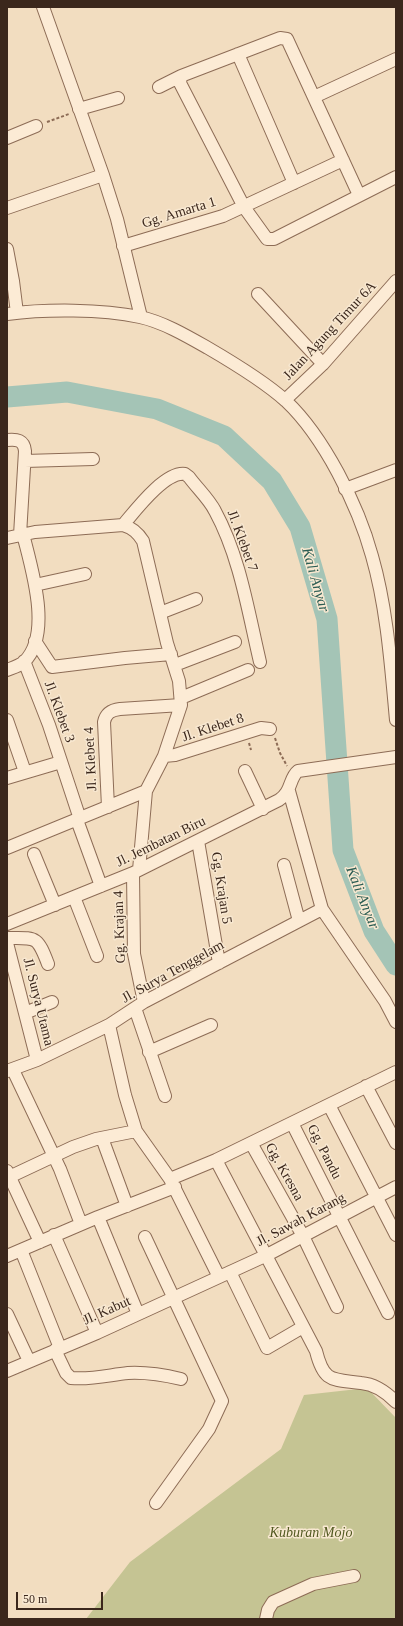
<!DOCTYPE html>
<style>
body{margin:0}
#map{position:relative;width:403px;height:1626px;overflow:hidden;background:#f2ddc0;font-family:"Times New Roman",serif}
canvas{display:block}
.frame{position:absolute;inset:0;border:8px solid #3b271c;pointer-events:none}
.scale{position:absolute;left:16px;top:1592px;width:87px;height:18px;box-sizing:border-box;border:2px solid #3b271c;border-top:0;padding-left:5px;font-size:12px;line-height:14px;white-space:nowrap;color:#3b271c;-webkit-text-stroke:3px #f8e8d1;paint-order:stroke}
</style>
<div id="map">
<canvas width="403" height="1626"></canvas>
<div class="frame"></div>
<div class="scale">50 m</div>
</div>
<script>
const ctx = document.querySelector('canvas').getContext('2d');
ctx.lineJoin = 'round';
function fill(path, color) { ctx.fillStyle = color; ctx.fill(path, 'evenodd'); }
function strokePath(path, color, width, dash) { ctx.strokeStyle = color; ctx.lineWidth = width; ctx.lineCap = dash ? 'butt' : 'round'; ctx.setLineDash(dash || []); ctx.stroke(path); }
function write(font, color, halo, rows, align = 'center') {
  ctx.font = font + ' "Times New Roman",serif'; ctx.lineWidth = 3; ctx.setLineDash([]); ctx.textBaseline = 'middle'; ctx.strokeStyle = halo; ctx.fillStyle = color; for (const [text, x, y, turn = 0] of rows) {
    ctx.save(); ctx.translate(x, y); ctx.rotate((+turn || 0) * Math.PI / 180); ctx.textAlign = isNaN(turn) ? turn : align; if (halo) ctx.strokeText(text, 0, 0); ctx.fillText(text, 0, 0); ctx.restore();
  }
}
const cemetery = new Path2D(`
 M367,1388L396,1418V1619H86L130,1562L281,1449L304,1395Z`);
const river = new Path2D(`
 M7,397L67,392L157,409L224,436L272,481L300,527L327,619L343,850L374,931L396,965`);
const path = new Path2D(`
 M47,122L69,114
 M275,738L280,753L287,766
 M249,743L251,750`);
const minor = new Path2D(`
 M43,7L103,175L117,219L141,317
 M238,54L294,183
 M159,87L181,76
 M314,97L396,59
 M79,109L118,98
 M7,138L36,126
 M359,195L287,39L280,38L181,76L180,83L244,207L267,239H274L396,177
 M7,208L103,175
 M123,246L223,216L343,160
 M7,249L13,281L17,313
 M258,294L323,364
 M7,314C46,309 101,309 140,317C163,322 187,336 208,348C232,362 265,382 286,401C324,437 358,505 372,556C387,608 391,666 396,720
 M285,400L323,364L396,281
 M7,440C17,439 24,440 25,451L20,535
 M25,461L93,459
 M345,489L396,470
 M123,525C135,511 165,471 185,474L189,477C197,488 209,499 215,511C240,557 248,611 260,662
 M7,538L35,532L123,525C133,528 138,533 143,541L167,643L179,681L181,705L164,756L146,791L139,870
 M35,585L85,574
 M160,613L196,599
 M35,641L52,667L125,658L171,654
 M24,661L49,725L80,819
 M175,665L235,642
 M7,670C12,668 19,666 24,662C53,634 31,567 23,534
 M181,698L248,670
 M7,720L25,772
 M164,756L175,755L261,728L270,729
 M245,771L263,809
 M7,778L61,762
 M289,791L322,909L385,1001L396,1022
 M108,807L104,722C106,713 111,710 120,709L181,705
 M77,820L101,886
 M198,841L219,963
 M7,848L146,791
 M34,854L55,905
 M284,865L299,921
 M133,873L134,954L144,1002
 M74,897L97,956
 M7,924L133,873L279,800C292,792 289,778 298,771L396,757
 M7,938C36,938 37,935 48,964
 M7,943L37,1060L7,1071
 M135,1008L165,1096
 M25,1013L52,1002
 M109,1025L125,1095L136,1131L170,1179L219,1277
 M149,1052L211,1025
 M37,1060L109,1025L144,1002L322,909
 M13,1070L60,1169L81,1224
 M366,1086L396,1143
 M329,1105L396,1235
 M292,1123L388,1313
 M102,1138L127,1206
 M251,1143L303,1236L337,1307
 M216,1160L316,1351C324,1383 332,1379 361,1383C375,1384 386,1392 396,1402
 M7,1171L40,1242
 M7,1178L73,1147L96,1139L136,1131
 M170,1179L216,1160L396,1072
 M98,1217L138,1314
 M54,1235L97,1333
 M145,1237L222,1401L209,1429L156,1503
 M21,1250L60,1348
 M7,1256L98,1217L175,1187
 M230,1272L267,1348L303,1327
 M7,1314L29,1361
 M55,1350L66,1373L71,1378C91,1380 109,1375 128,1373C146,1372 164,1375 181,1379
 M7,1371L97,1333L265,1256L396,1187
 M266,1619L268,1610L273,1602L313,1584L354,1576`);
const streetNames = [
 ["Gg. Amarta 1",179,213,-17],
 ["Jalan Agung Timur 6A",330,331,-47],
 ["Jl. Klebet 7",242,541,70],
 ["Jl. Klebet 3",59,712,70],
 ["Jl. Klebet 8",213,728,-18],
 ["Jl. Klebet 4",91,759,-93],
 ["Jl. Jembatan Biru",161,842,-26],
 ["Gg. Krajan 5",221,888,81],
 ["Gg. Krajan 4",120,927,-92],
 ["Jl. Surya Tenggelam",173,972,-29],
 ["Jl. Surya Utama",38,1002,76],
 ["Gg. Pandu",324,1152,63],
 ["Gg. Kresna",284,1172,61],
 ["Jl. Sawah Karang",301,1220,-28],
 ["Jl. Kabut",107,1311,-24]
];
const parkNames = [
 ["Kuburan Mojo",311,1533]
];
const waterNames = [
 ["Kali Anyar",315,580,74],
 ["Kali Anyar",362,898,68]
];
fill(cemetery, '#c5c493');
strokePath(river, '#a4c4b6', 21);
strokePath(minor, '#8d6c56', 14);
strokePath(path, '#8d6c56', 2, [3, 2]);
strokePath(minor, '#fcebd5', 12);
write('14px', '#3b271c', '#f8e8d1', streetNames);
write('italic 14px', '#525921', '#f8e8d1', parkNames);
write('italic 15px', '#2a5c52', '#f8e8d1', waterNames);
</script>
